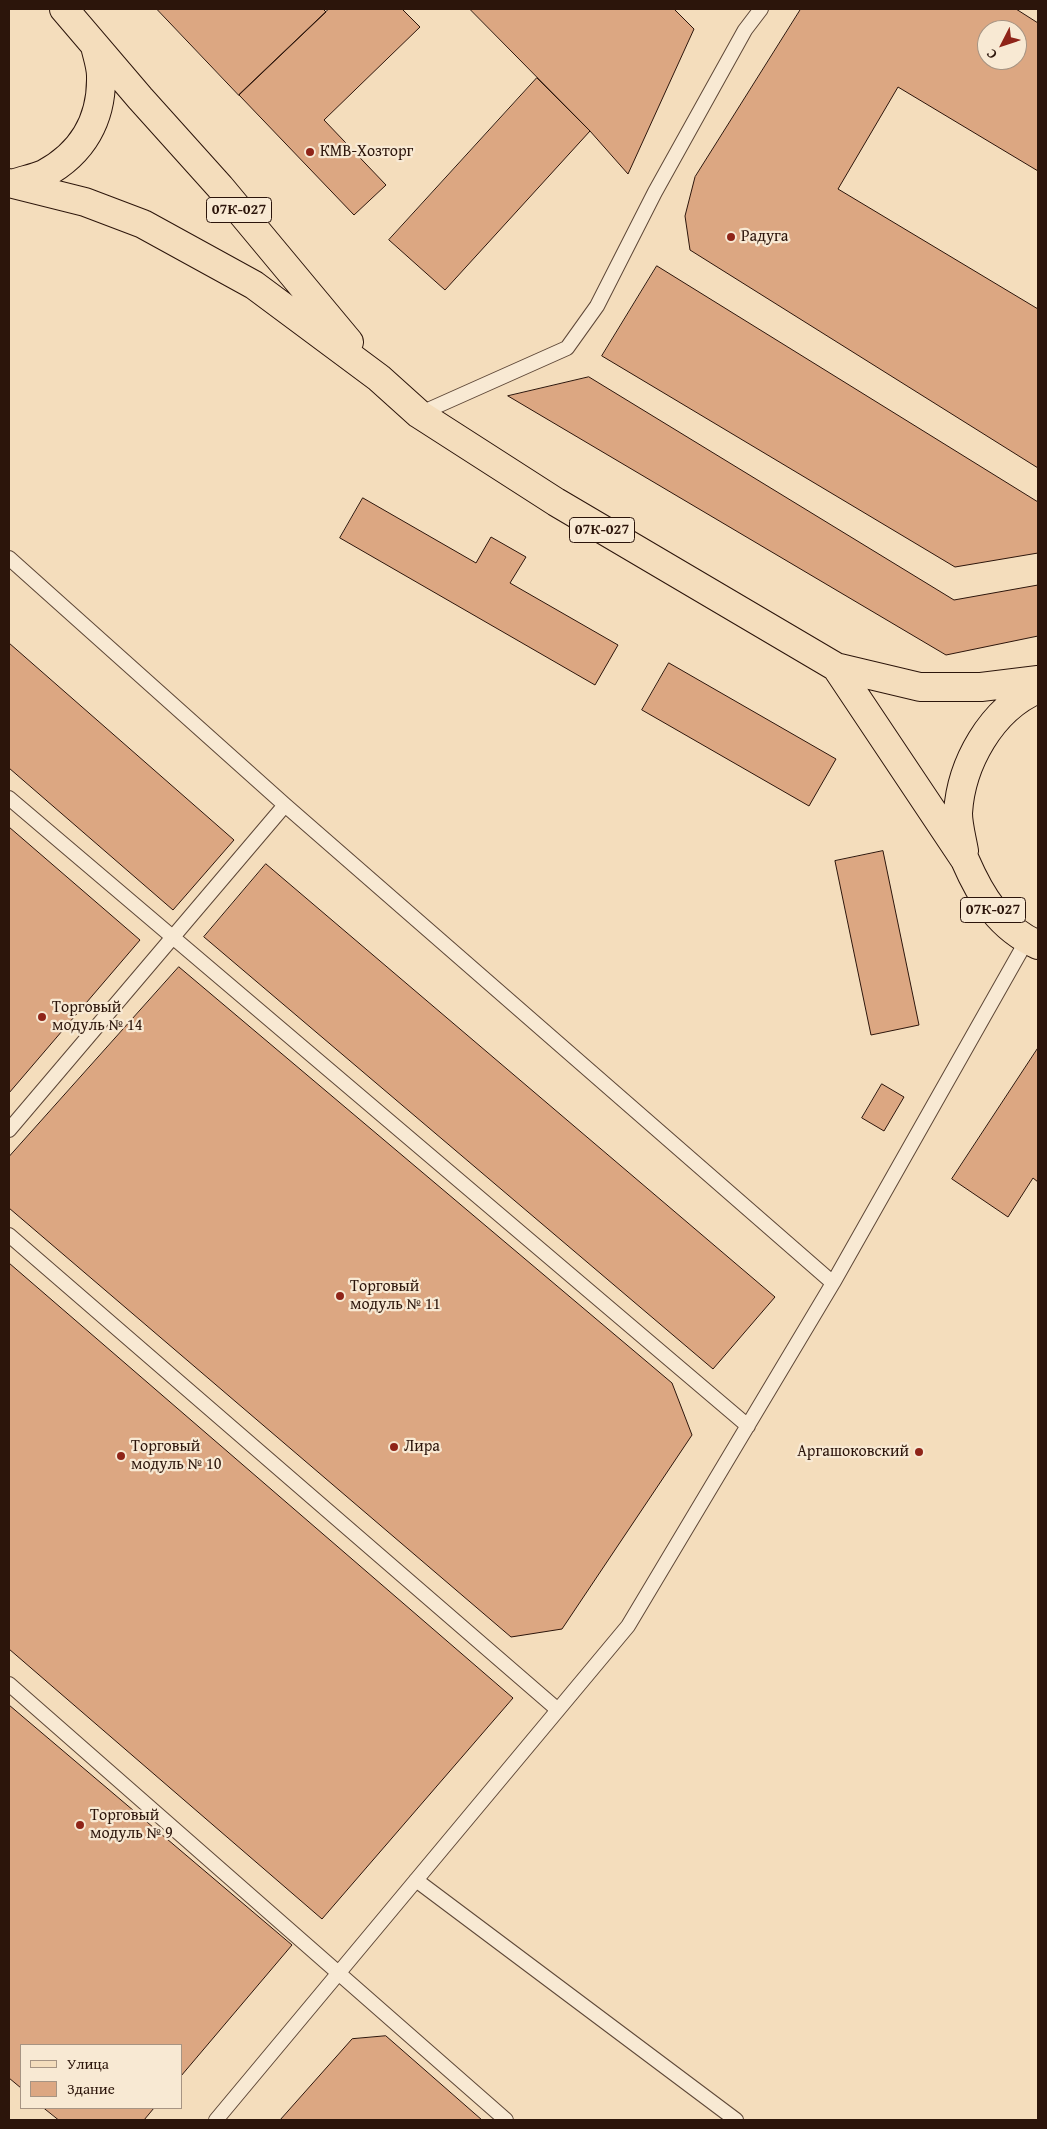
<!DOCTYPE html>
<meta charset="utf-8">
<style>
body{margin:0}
#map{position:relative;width:1047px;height:2129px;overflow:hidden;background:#f4ddbc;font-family:"Gentium Book Plus",serif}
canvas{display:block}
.frame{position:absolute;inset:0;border:10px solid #2c150b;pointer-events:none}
.legend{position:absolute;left:20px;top:2044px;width:162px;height:65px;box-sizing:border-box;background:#f8e9d3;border:1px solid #a69483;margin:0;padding:6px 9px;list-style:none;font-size:15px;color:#2c150b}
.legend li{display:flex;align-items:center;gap:10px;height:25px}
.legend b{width:25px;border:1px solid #a69483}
.north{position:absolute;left:977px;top:20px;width:50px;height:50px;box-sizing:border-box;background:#f8e9d3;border:1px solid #a69483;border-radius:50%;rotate:229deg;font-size:14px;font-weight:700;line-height:20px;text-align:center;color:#2c150b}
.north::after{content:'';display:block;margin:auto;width:18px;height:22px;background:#8f2418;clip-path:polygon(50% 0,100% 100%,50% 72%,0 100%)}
</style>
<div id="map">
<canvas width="1047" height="2129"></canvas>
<div class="frame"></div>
<ul class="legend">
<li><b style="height:6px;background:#f4ddbc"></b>Улица</li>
<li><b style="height:14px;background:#dca782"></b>Здание</li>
</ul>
<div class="north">С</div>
</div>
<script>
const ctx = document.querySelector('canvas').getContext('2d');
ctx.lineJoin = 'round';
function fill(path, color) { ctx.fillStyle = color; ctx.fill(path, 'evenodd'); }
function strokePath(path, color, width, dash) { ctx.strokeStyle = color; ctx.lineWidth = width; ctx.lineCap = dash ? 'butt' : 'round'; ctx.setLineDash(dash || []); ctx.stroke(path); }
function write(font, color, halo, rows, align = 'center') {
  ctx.font = font + ' "Gentium Book Plus",serif'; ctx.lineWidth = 4.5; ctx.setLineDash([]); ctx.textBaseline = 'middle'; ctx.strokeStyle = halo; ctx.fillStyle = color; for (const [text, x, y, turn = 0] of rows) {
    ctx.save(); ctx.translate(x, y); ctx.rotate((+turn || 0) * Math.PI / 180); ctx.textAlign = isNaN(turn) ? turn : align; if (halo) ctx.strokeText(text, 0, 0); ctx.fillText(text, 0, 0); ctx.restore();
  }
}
const building = new Path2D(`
 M157,9H323L326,12L239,95Z
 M329,9H402L420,27L324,120L386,185L354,215L239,95Z
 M470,9H674L694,29L628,174L590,131Z
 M801,9H1016L1038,23V171L898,87L838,189L1038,309V468L690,250L685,216L695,177ZM987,30H1017V60H987Z
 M537,78L590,131L445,290L389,240Z
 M657,266L1038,502V553L955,567L602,356Z
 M589,377L954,600L1038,585V636L946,655L508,396Z
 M363,498L476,563L491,537L526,557L510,583L618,645L595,685L340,538Z
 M9,643L234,840L173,910L9,768Z
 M669,663L836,759L809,806L642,710Z
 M9,827L140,940L9,1093Z
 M883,851L919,1025L871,1035L835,861Z
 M266,864L775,1297L713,1369L204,937Z
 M179,967L672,1383L692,1435L562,1629L511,1637L9,1208V1157Z
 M1038,1048V1182L1033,1178L1008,1217L952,1179Z
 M882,1084L904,1097L884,1131L862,1118Z
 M9,1263L513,1698L322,1919L9,1649Z
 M9,1705L292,1945L181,2076V2045H21V2088L9,2078Z
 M386,2036L482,2120H280L352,2039Z
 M44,2108H154L144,2120H59Z`);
const lane = new Path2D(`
 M419,414L567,348L597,306L655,192L745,30L761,9
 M9,558L285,805L833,1283
 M9,798L748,1426
 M9,1130L285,805
 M9,1235L558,1710
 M9,1684L506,2120
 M416,1880L736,2120
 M216,2120L628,1626L833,1283L1027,940`);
const primary = new Path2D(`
 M64,9L140,98L220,187L349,342
 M9,183L85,202L143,224L254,285L379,378L419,414L556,502L836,667L920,687H981L1038,680
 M15,183C24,180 35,178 44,174C83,153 102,119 101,76C101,66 97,55 95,46
 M836,667L965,860C981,897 1000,928 1038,945
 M964,851C962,839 958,825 958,813C961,764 991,709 1038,689`);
const markers = [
 [310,152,5,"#8f2418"],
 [731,237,5,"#8f2418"],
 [42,1017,5,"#8f2418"],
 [340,1296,5,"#8f2418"],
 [394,1447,5,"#8f2418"],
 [919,1452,5,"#8f2418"],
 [121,1456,5,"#8f2418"],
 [80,1825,5,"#8f2418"]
];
const shields = [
 [239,210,65],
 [602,530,65],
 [993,910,65]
];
const shieldNames = [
 ["07К-027",239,210],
 ["07К-027",602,530],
 ["07К-027",993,910]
];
const poiNames = [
 ["КМВ-Хозторг",320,152],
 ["Радуга",741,237],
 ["Торговый",52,1008],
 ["модуль № 14",52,1026],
 ["Торговый",350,1287],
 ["модуль № 11",350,1305],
 ["Торговый",131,1447],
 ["модуль № 10",131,1465],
 ["Лира",404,1447],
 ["Аргашоковский",909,1452,"right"],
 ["Торговый",90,1816],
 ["модуль № 9",90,1834]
];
fill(building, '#dca782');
strokePath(building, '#2c150b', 1);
strokePath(lane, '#5e4737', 16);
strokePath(primary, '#2c150b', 30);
strokePath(lane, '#f8e9d3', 14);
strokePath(primary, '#f4ddbc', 28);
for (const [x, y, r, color] of markers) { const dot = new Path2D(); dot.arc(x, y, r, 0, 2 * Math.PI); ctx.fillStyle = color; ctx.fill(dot); strokePath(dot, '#f8e9d3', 2); }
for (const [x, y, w] of shields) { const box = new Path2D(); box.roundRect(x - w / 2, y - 12.5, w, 25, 4); ctx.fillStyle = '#f8e9d3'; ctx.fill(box); strokePath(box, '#2c150b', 1); }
write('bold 15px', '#2c150b', null, shieldNames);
write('16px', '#2c150b', '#f8e9d3', poiNames, 'left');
</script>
